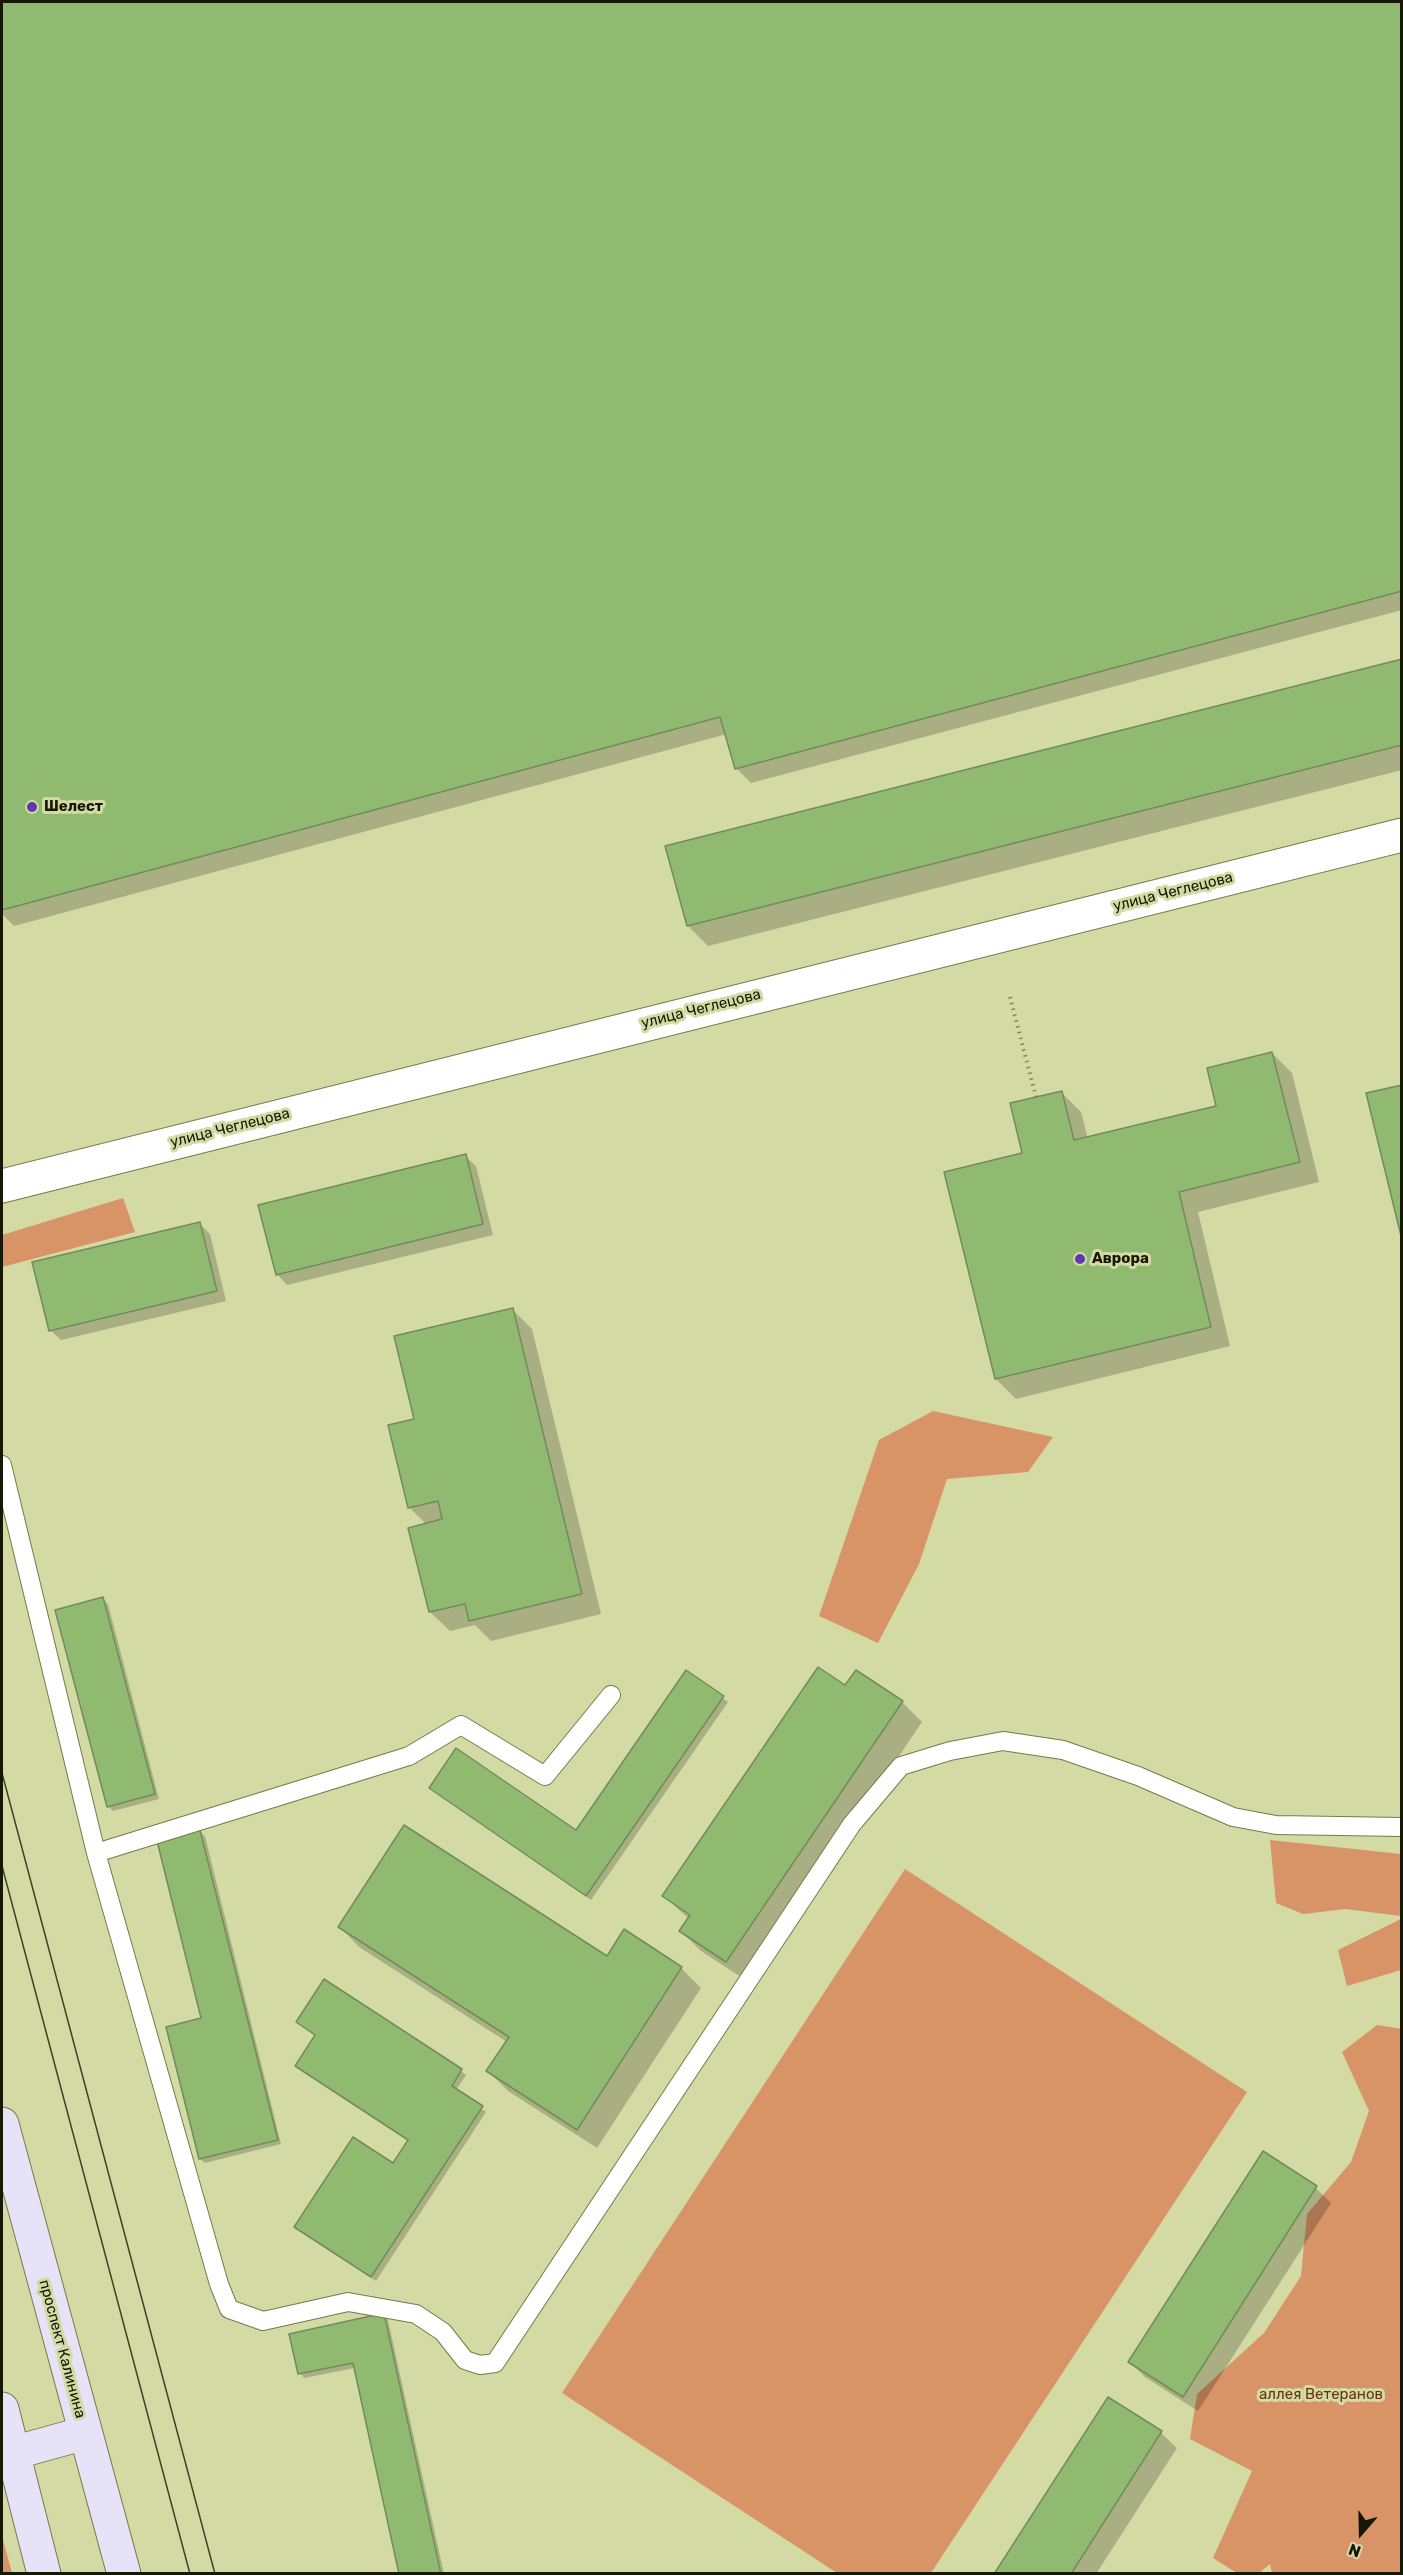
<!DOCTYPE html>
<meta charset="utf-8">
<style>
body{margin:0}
#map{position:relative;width:1403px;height:2575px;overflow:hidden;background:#d4daa4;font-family:Rubik,sans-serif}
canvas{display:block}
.frame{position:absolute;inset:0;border:3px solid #161704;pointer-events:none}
.north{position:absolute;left:1331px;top:2503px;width:60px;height:60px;-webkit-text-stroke:4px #d4daa4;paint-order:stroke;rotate:200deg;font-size:16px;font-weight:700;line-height:24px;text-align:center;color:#161704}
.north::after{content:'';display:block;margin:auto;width:21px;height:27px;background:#161704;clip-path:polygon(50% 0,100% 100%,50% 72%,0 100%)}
</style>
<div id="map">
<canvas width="1403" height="2575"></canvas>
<div class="frame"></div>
<div class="north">N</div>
</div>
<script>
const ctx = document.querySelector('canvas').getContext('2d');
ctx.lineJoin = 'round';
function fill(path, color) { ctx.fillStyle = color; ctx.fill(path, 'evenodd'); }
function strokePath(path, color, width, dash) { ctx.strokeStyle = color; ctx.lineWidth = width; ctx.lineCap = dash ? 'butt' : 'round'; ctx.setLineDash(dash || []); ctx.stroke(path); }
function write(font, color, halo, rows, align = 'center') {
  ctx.font = font + ' Rubik,sans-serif'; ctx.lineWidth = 6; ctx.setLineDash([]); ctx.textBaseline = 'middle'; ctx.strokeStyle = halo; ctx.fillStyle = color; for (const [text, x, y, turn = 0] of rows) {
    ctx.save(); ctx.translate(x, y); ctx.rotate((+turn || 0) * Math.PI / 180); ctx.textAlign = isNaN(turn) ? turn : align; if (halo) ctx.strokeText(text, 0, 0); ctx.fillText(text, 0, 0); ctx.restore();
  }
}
const green = new Path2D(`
 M123,1198L135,1232L2,1267V1235Z
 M933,1411L1053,1437L1028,1472L947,1479L919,1564L878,1643L819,1616L879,1440Z
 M1270,1840L1401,1854V1916L1345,1909L1303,1914L1276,1903Z
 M905,1869L1247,2092L931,2573H837L562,2393Z
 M1401,1919V1970L1347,1986L1338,1950Z
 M1377,2025L1402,2029L1401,2573H1272L1270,2564L1259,2573H1237L1213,2558L1252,2471L1190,2439L1197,2394L1264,2333L1301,2276L1307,2214L1351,2162L1369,2111L1342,2052Z
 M2,2536L12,2573H2Z`);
const shadow = new Path2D(`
 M2,2H1402V610L751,783L736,768L727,734L14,926L2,914Z
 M1402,660V770L708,946L688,926Z
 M1272,1053L1292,1073L1319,1182L1198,1212L1230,1346L1016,1399L996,1379L1024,1154L1061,1092L1081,1112L1088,1139L1218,1107Z
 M465,1156L476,1166L493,1235L287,1285L277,1274Z
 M200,1224L210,1234L226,1301L61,1340L50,1330Z
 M512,1309L532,1329L601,1614L491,1641L475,1625L450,1631L430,1612L427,1525L410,1508L416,1420Z
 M103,1599L108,1604L159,1799L113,1811L108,1806Z
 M686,1672L728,1702L591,1900L431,1788L576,1832Z
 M846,1687L902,1702L922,1722L747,1981L701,1951L681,1931L689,1919L664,1896Z
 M200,1831L205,1836L281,2144L205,2163L200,2159L203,2019Z
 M340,1927L681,1968L701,1988L597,2148L508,2091L488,2071L507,2042L359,1947Z
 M324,1981L461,2071L466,2075L456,2090L486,2112L376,2281L296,2227L394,2166L410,2141L297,2066L317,2036Z
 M1263,2153L1316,2188L1331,2203L1198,2411L1145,2377L1130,2362Z
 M384,2315L388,2320L444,2574H400L355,2368L304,2378L300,2373Z
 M1108,2399L1161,2433L1177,2448L1096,2574H996Z`);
const building = new Path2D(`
 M2,2H1402V591L735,769L720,717L2,910Z
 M1402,659V745L687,926L665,846Z
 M1272,1052L1300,1162L1179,1192L1211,1327L995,1379L944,1172L1022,1153L1010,1103L1062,1091L1074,1140L1216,1106L1207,1068Z
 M1402,1085V1240L1366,1093Z
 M466,1154L483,1224L276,1275L258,1205Z
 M200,1222L217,1291L49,1331L32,1262Z
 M513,1308L582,1594L469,1621L465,1604L429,1612L408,1528L442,1519L438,1501L408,1508L388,1425L414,1419L394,1336Z
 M103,1597L155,1794L107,1807L55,1610Z
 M818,1667L845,1685L856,1670L903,1701L726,1962L679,1931L690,1915L662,1896Z
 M686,1670L724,1696L586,1896L429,1788L456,1748L576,1830Z
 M404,1825L607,1956L624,1929L682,1967L577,2130L486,2071L509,2037L338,1927Z
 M200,1830L278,2140L199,2159L166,2027L201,2018L157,1841Z
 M324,1979L462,2069L452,2086L483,2106L371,2277L294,2227L353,2137L393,2163L408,2140L295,2066L315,2035L296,2022Z
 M1263,2151L1317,2186L1183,2397L1128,2362Z
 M384,2313L441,2574H399L353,2363L298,2374L289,2334Z
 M1108,2397L1162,2431L1071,2574H994Z`);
const path = new Path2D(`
 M1010,997L1036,1097`);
const service = new Path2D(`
 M2,1465L96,1853L409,1756L461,1725L545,1776L611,1695
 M96,1853L219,2284L229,2309L263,2321L348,2302L416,2314L443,2332L465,2360L480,2365L495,2363L852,1824L901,1766L950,1751L1003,1741L1063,1750L1138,1776L1233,1817L1276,1825L1402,1827`);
const minor = new Path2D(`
 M2,1186L1402,835`);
const secondary = new Path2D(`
 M2,2124L124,2574
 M2,2409L44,2574
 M13,2453L85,2433`);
const tram = new Path2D(`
 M2,1773L215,2574
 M2,1866L190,2574`);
const markers = [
 [32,807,6,"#5f38b0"],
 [1080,1259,6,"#5f38b0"]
];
const poiNames = [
 ["Шелест",44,807],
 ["Аврора",1092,1259]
];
const streetNames = [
 ["улица Чеглецова",1173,892,-14],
 ["улица Чеглецова",701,1009,-14],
 ["улица Чеглецова",230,1128,-14],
 ["проспект Калинина",62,2349,75]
];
const parkNames = [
 ["аллея Ветеранов",1321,2395]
];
fill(green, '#d89367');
fill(shadow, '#0003');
fill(building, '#8fba6f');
strokePath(building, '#728c5f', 1.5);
strokePath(service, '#767a48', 20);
strokePath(minor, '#767a48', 35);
strokePath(secondary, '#767a48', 35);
strokePath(path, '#858962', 4, [1.5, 4.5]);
strokePath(service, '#fff', 18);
strokePath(minor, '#fff', 33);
strokePath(secondary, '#e6e2f7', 33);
strokePath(tram, '#414328', 1.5);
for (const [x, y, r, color] of markers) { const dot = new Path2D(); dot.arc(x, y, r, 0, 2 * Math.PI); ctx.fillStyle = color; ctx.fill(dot); strokePath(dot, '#d4daa4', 2); }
write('bold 15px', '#161704', '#d4daa4', poiNames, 'left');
write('15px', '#161704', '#d4daa4', streetNames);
write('15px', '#663410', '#d4daa4', parkNames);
</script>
